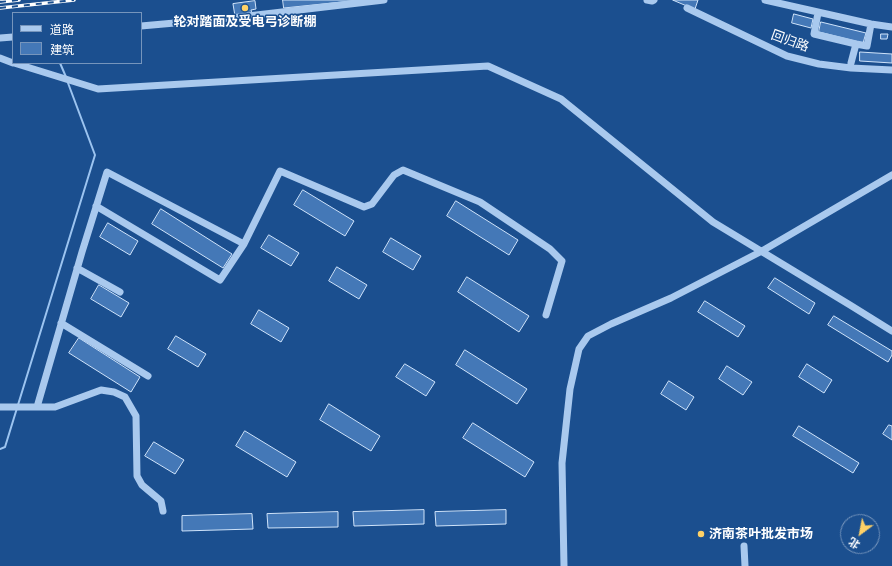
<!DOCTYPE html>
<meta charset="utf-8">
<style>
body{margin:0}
#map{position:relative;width:892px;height:566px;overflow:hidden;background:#1b4f8f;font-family:"Golos Text","Noto Sans SC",sans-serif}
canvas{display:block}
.legend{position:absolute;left:12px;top:12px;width:130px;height:52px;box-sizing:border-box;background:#1b4f8f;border:1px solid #7695bc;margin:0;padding:5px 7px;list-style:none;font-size:12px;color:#fff}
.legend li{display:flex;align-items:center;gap:8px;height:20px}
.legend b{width:20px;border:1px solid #7695bc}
.north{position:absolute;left:840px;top:514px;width:40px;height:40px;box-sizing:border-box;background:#1b4f8f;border:1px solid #7695bc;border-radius:50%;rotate:212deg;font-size:11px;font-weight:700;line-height:16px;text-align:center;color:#fff}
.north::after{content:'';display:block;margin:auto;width:14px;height:18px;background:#ffd166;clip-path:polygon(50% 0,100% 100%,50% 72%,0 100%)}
</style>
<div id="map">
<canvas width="892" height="566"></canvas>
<ul class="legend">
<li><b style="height:5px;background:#a9c9ee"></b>道路</li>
<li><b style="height:11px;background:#4478b7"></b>建筑</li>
</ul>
<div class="north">北</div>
</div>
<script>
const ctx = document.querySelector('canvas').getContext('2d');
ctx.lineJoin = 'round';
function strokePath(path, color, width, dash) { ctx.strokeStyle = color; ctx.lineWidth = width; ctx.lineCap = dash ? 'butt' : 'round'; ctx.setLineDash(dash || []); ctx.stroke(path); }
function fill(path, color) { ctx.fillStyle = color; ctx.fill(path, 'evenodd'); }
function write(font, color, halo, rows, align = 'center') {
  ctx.font = font + ' "Golos Text","Noto Sans SC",sans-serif'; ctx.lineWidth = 3; ctx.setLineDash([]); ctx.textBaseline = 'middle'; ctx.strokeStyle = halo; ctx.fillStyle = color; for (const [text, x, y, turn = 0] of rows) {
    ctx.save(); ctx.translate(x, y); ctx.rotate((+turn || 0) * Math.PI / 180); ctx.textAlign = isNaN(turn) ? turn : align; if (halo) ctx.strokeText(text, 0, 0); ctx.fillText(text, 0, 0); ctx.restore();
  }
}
const stream = new Path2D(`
 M60,63L66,77
 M0,449L5,447L95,155L68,83`);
const building = new Path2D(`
 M283,0H361L284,8Z
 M673,0H698L695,9Z
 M255,1L256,9L251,10L252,14L235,16L233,4Z
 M794,14L813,19L811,28L792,23Z
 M821,22L866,33L863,43L819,32Z
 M881,34H888L887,39H881Z
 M860,52L892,54V63L860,61Z
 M303,190L354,221L345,236L294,205Z
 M456,201L518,240L509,255L447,216Z
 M161,209L232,254L223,268L152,224Z
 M108,223L138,241L130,255L100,237Z
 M269,235L299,253L291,266L261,248Z
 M391,238L421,256L413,270L383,252Z
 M337,267L367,285L359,299L329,281Z
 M467,277L529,316L519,332L458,292Z
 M775,278L815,303L809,314L768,288Z
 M99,285L129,303L121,317L91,299Z
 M705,301L745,326L738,337L698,312Z
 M259,310L289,328L281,342L251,324Z
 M834,316L892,351V355L888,362L828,325Z
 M176,336L206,354L198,367L168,349Z
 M79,338L140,377L131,392L69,353Z
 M465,350L527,389L517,404L456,365Z
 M405,364L435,382L426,396L396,377Z
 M807,364L832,380L824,393L799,377Z
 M727,366L752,382L743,395L719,379Z
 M669,381L694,397L686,410L661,394Z
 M329,404L380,436L371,451L320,420Z
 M473,423L534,462L525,477L463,438Z
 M889,425L892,426V440L883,434Z
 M799,426L859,463L853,473L793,436Z
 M245,431L296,462L287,477L236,446Z
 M154,442L184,460L175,474L145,456Z
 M424,510V524L354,526L353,512Z
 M506,510V524L436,526L435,512Z
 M338,512V527L268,528L267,514Z
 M252,514L253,529L182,531V516Z`);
const minor = new Path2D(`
 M647,0L652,1L654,0
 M765,0L871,24L892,27
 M687,8L787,56L819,64L851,68L892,70
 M818,13L814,34L856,44
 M141,26L231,18L384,0
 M0,38L13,37
 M0,58L13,63
 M14,63L98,89L488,66L561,99L713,222L850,305L892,331
 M851,63L856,44L867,46L871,24
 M96,206L220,280L244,244
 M77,268L120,292
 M61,323L148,376
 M0,407H55L101,390L114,392L125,397L136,416L137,476L142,485L161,501L163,511
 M37,407L82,252L107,172L244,244L280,171L364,207L372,204L394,175L403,170L480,202L550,249L562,261L546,315
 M744,546L745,566
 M564,566L562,463L570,389L579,349L588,336L611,324L671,298L762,251L892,175`);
const rail = new Path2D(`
 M0,2L19,0
 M0,8L74,0`);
const markers = [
 [245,8,4,"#ffd166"],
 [701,534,4,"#ffd166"]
];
const poiNames = [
 ["轮对踏面及受电弓诊断棚",245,22],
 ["济南茶叶批发市场",709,534,"left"]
];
const streetNames = [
 ["回归路",790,41,20]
];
strokePath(stream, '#9cc4f0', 2);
fill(building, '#4478b7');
strokePath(building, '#cfe3fa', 1);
strokePath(minor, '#a9c9ee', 7);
strokePath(rail, '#fff', 3.5);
strokePath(rail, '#1b4f8f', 2, [6]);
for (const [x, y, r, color] of markers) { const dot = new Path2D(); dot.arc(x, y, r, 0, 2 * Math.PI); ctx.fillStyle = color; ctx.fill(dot); strokePath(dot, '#1b4f8f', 1.5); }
write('bold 13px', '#fff', '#1b4f8f', poiNames);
write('13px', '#fff', '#1b4f8f', streetNames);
</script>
